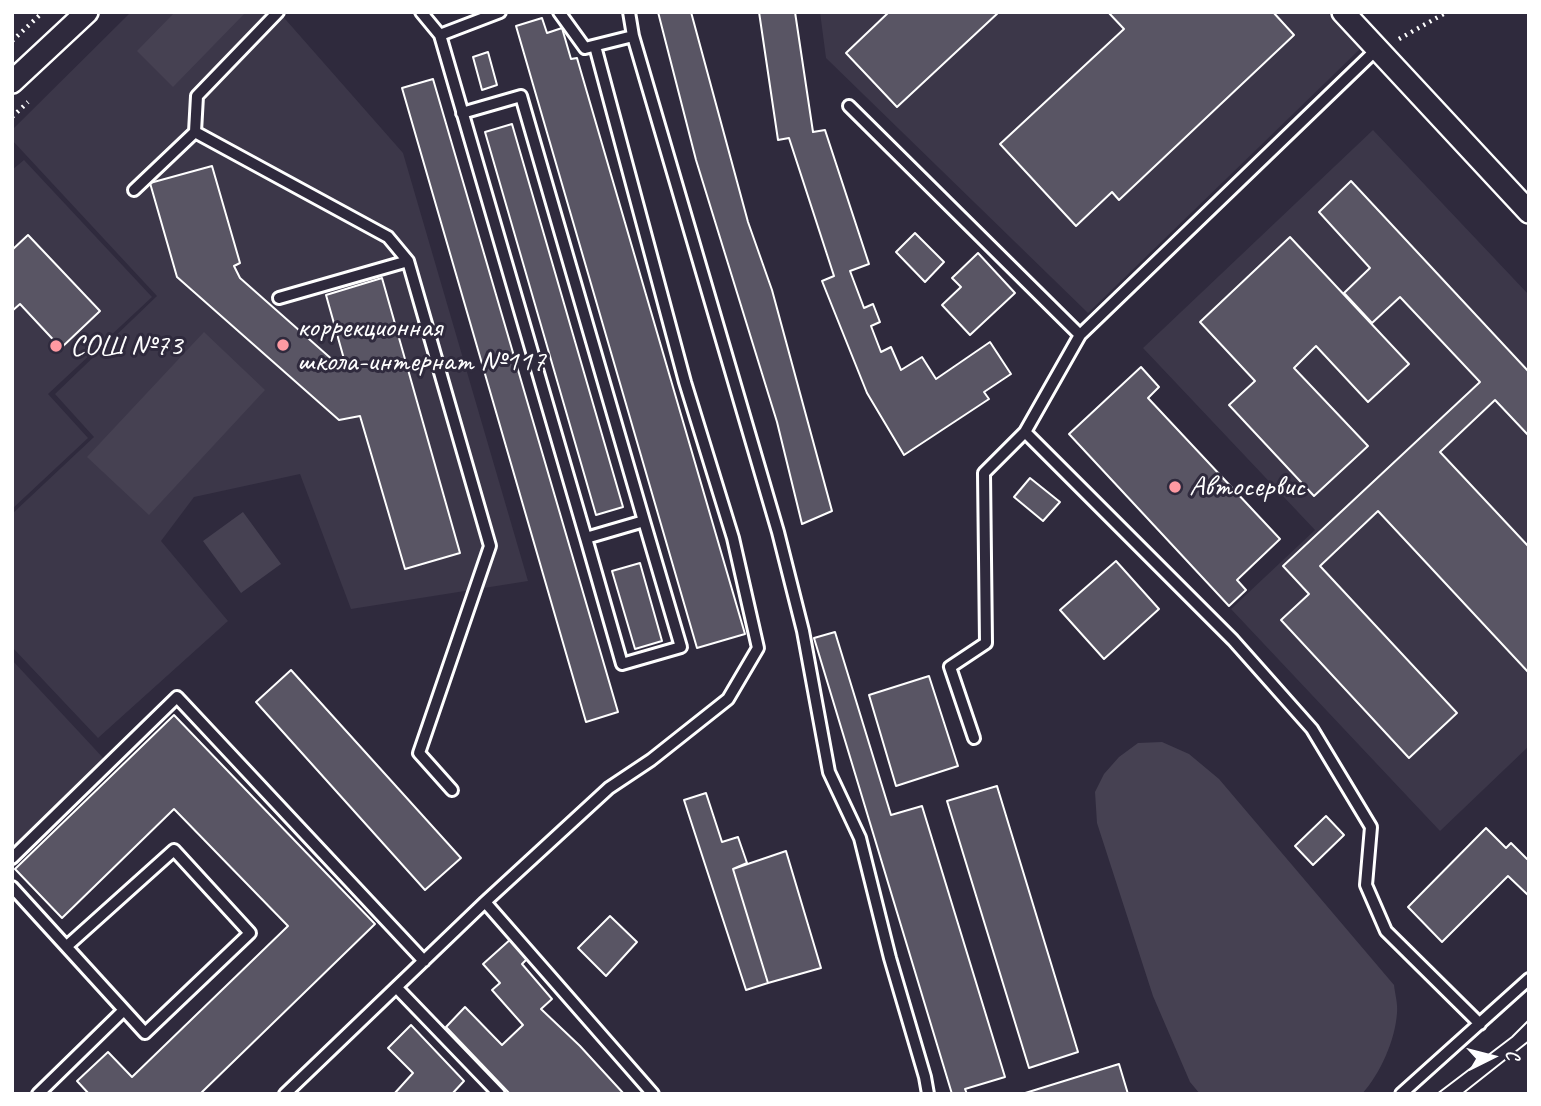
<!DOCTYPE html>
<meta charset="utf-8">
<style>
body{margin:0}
#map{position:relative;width:1541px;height:1106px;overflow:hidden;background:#2f2a3d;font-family:Caveat,sans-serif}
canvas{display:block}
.frame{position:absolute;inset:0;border:14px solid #fff;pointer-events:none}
.north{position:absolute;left:1457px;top:1022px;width:70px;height:70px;-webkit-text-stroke:5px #2f2a3d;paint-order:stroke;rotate:84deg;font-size:19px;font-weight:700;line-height:28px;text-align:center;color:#fff}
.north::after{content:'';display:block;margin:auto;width:24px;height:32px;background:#fff;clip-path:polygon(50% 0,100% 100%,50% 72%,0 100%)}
</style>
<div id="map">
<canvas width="1541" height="1106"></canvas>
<div class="frame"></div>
<div class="north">С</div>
</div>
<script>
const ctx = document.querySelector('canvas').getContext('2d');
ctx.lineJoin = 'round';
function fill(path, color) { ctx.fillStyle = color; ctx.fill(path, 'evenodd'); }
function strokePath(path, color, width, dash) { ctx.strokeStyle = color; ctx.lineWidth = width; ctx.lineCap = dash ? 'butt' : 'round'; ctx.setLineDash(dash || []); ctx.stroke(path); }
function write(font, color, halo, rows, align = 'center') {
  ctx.font = font + ' Caveat,sans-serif'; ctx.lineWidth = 6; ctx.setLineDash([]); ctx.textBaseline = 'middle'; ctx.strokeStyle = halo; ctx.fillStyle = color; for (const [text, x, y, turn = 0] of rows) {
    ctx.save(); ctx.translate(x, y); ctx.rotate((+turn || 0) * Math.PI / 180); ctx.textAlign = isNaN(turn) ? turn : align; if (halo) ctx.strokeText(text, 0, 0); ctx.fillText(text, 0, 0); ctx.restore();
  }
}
const built = new Path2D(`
 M131,12H279L403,153L528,581L351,609L300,474L194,497L161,541L228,621L98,738L12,647V514L94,437L55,394L157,296L12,140V130Z
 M820,12H1327L1361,48L1088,313L826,58Z
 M1373,130L1529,295V746L1440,831L1231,609L1315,530L1143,348Z
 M24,160L152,297L48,394L88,438L12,509V170Z
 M12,660L106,761L12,849Z`);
const green = new Path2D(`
 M175,12H246L173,87L137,51Z
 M204,332L265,390L149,515L87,457Z
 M243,512L281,564L241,593L203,541Z
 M1162,742L1189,754L1219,779L1394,985C1395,994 1398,1004 1397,1013C1395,1041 1380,1074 1362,1094H1200L1190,1082L1153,996L1097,823L1095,792L1104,774L1119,757L1138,743Z`);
const building = new Path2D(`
 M658,12H691L748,222L772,290L832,511L802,524L777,422L696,160Z
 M759,12H795L813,132L825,130L869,264L850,271L864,308L873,304L880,322L871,326L881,352L891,347L901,370L922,357L936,379L990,342L1011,374L984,392L989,399L904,455L867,393L822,281L834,276L789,138L778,140Z
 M889,12H999L897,107L846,53Z
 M1108,12H1273L1294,35L1119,200L1112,192L1076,226L1000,144L1124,29Z
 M542,18L547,33L562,28L571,59L577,58L745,634L697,648L516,26Z
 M488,52L497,85L482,90L473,57Z
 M433,79L618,712L586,722L402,88Z
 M512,124L623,507L596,515L485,132Z
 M212,166L240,263L234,266L240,278L335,362L344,359L326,295L382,278L460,553L405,569L360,416L339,420L177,277L150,183Z
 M1351,181L1529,372V436L1495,400L1440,452L1529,547V673L1378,511L1320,566L1457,713L1409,758L1281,620L1309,594L1283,566L1480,382L1400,297L1372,323L1344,293L1370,268L1319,212Z
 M915,233L944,262L925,282L896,252Z
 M28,235L100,311L61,348L20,304L12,311V250Z
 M1290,237L1409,364L1368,402L1316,346L1294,368L1368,446L1314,496L1229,405L1255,381L1200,322Z
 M978,253L1015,293L970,335L942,305L961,287L952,278Z
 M1141,367L1159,387L1148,398L1280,539L1237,580L1246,590L1229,606L1069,434Z
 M1030,478L1060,502L1043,521L1014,497Z
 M1116,561L1159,609L1104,659L1060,610Z
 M640,563L662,641L635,649L612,571Z
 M835,632L891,815L922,806L1005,1077L965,1089L967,1094H952L814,638Z
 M291,670L461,858L425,890L256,702Z
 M929,676L958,766L896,786L869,695Z
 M174,715L375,924L200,1094H89L77,1081L108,1052L132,1077L288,926L174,809L62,918L15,869Z
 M997,786L1078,1052L1029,1068L947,801Z
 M706,793L722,842L738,837L747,863L733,869L768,983L746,990L684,800Z
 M1326,816L1344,835L1313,865L1295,846Z
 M1486,828L1506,848L1511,843L1527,859L1529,857V896L1508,876L1442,942L1408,907Z
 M786,851L821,968L768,983L733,869Z
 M610,916L637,942L606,976L578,948Z
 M512,938L529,957L522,964L552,999L541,1009L580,1046L624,1094H510L446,1027L465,1007L502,1045L523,1025L492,990L500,983L483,964Z
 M411,1025L464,1081L452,1094H394L413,1073L388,1048Z
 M1119,1064L1128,1094H1022Z`);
const path = new Path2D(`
 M1399,39L1447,12
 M12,41L43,12
 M12,117L28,102`);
const service = new Path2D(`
 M278,12L197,96L195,132L388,237L408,261L490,546L419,753L452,790
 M421,12L440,35L500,12
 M559,12L585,48L633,36
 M629,12L633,36L669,159L778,532L803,631L829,772L860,838L890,958L925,1077L928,1094
 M440,35L586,538L644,521L521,96L462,113
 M849,106L1080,335
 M134,190L195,132
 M279,298L408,261
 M1025,432L1233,640L1312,729L1371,827L1366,885L1386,931L1480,1024
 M586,538L622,664L681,647L644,521
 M974,738L950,667L986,643L984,473L1025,432L1080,335L1377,49
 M12,858L177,697L424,961
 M12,887L145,1033L250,933L174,850L67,946
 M485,902L653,1094
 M397,988L499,1094
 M38,1094L124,1010
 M285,1094L485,902L609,788L651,760L728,699L758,648L733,538L685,382L595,46
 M1401,1094L1529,979`);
const minor = new Path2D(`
 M1343,12L1529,212
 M12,82L87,12`);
const tram = new Path2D(`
 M1437,1094L1512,1037L1529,1020
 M1462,1094L1529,1041`);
const markers = [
 [283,345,7,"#ff9aa2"],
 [56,346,7,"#ff9aa2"],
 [1175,487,7,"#ff9aa2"]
];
const poiNames = [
 ["коррекционная",297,328],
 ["школа-интернат №117",297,362],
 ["СОШ №73",70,346],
 ["Автосервис",1189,487]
];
fill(built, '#3c3749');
fill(green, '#464152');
fill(building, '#595564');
strokePath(building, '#fff', 2);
strokePath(service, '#fff', 16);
strokePath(minor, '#fff', 26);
strokePath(path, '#fff', 4.5, [2, 5]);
strokePath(service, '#2f2a3d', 10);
strokePath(minor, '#2f2a3d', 21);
strokePath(tram, '#fff', 2);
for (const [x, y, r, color] of markers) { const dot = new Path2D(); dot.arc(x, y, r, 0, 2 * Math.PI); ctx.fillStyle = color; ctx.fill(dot); strokePath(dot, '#2f2a3d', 2.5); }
write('30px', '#fff', '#2f2a3d', poiNames, 'left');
</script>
